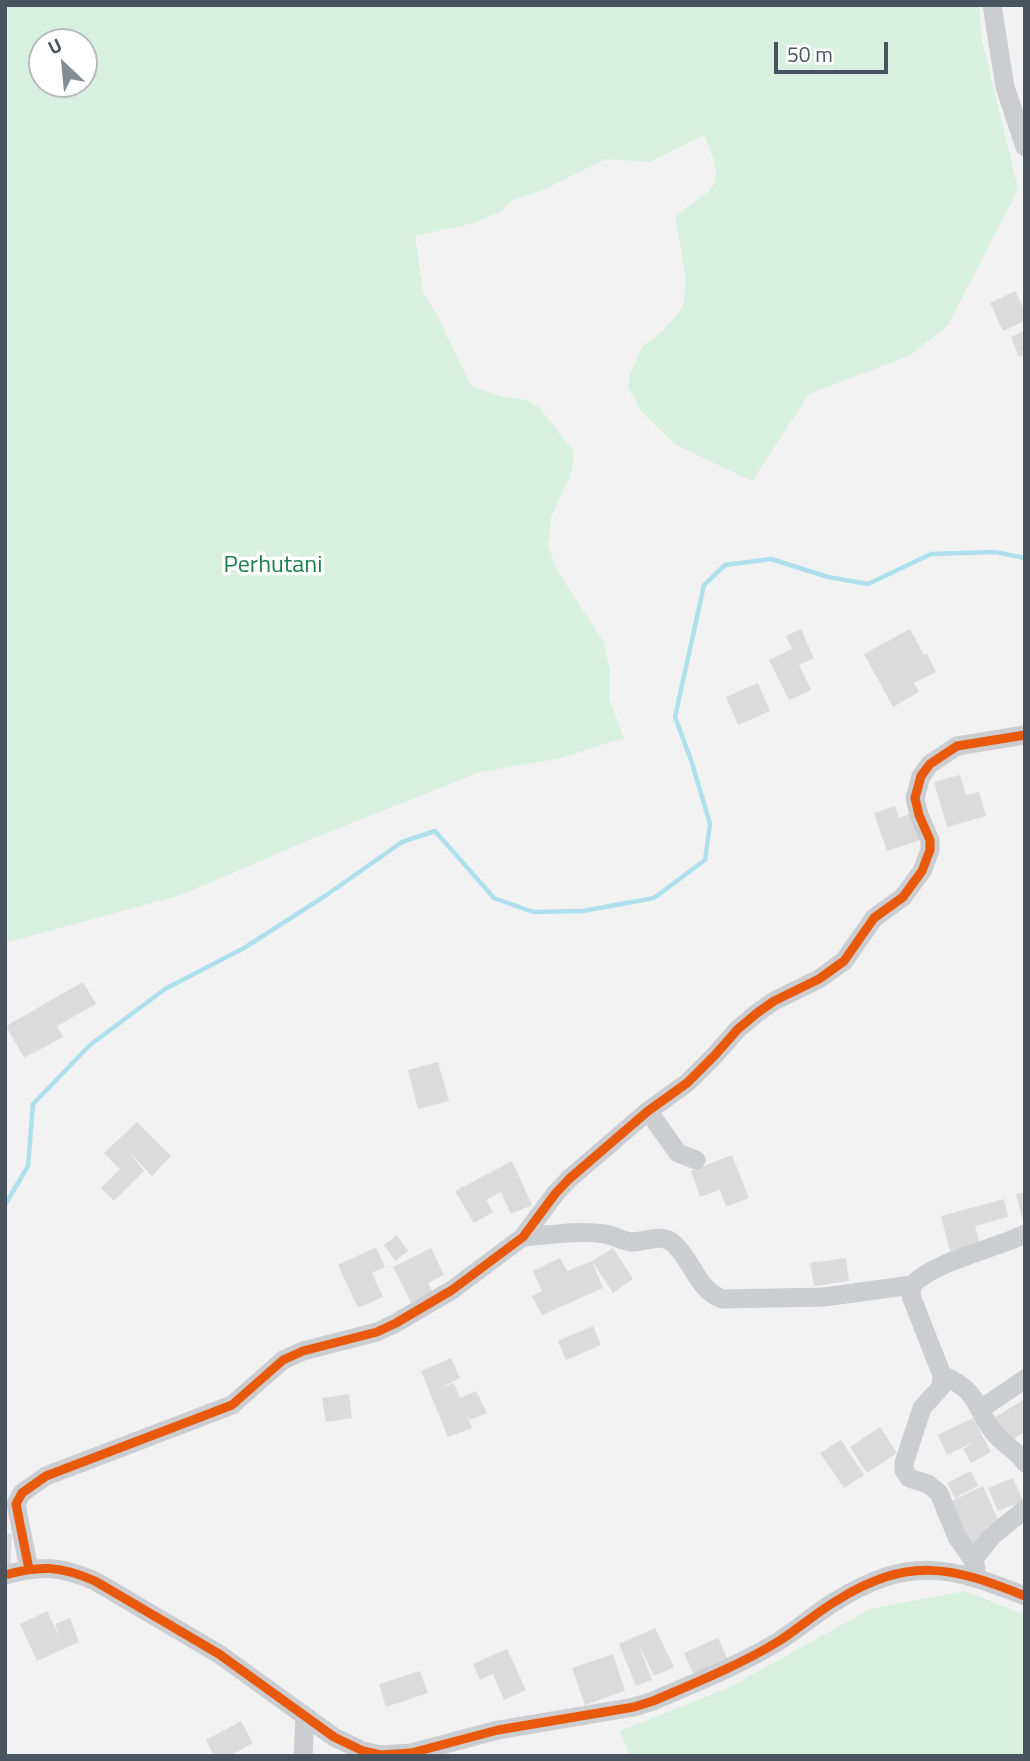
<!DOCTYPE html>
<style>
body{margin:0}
#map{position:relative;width:1030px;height:1761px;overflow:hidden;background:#f2f2f2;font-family:"Titillium Web",sans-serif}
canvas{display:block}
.frame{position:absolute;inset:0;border:7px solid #49545e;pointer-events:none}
.north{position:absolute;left:28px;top:28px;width:70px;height:70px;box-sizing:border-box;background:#fff;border:2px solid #b6bbbf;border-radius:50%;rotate:334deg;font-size:19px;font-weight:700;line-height:28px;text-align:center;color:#49545e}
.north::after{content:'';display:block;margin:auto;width:24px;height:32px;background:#848b92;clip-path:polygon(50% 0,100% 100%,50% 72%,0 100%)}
.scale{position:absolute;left:774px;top:42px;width:114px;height:32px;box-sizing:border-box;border:4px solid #49545e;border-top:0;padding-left:9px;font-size:21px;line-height:24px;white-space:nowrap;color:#49545e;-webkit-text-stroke:5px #fff;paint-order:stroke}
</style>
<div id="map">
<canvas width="1030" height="1761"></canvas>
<div class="frame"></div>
<div class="north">U</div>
<div class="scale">50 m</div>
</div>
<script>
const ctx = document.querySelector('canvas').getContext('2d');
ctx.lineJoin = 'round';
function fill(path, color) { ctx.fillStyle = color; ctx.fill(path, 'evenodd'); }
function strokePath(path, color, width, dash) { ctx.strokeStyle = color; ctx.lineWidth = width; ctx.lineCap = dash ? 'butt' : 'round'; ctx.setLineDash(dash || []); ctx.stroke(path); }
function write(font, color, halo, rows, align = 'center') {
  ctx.font = font + ' "Titillium Web",sans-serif'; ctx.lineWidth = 7; ctx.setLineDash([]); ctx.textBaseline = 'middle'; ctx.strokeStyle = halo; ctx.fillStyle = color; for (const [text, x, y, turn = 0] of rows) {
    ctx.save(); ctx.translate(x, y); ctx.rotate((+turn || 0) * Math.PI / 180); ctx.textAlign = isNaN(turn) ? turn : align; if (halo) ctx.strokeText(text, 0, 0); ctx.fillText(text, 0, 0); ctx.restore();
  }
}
const green = new Path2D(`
 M5,5H979L982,40L1018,189L948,325L911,355L809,394L752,481L676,445L642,412L628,387L630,374L642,347L664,330L683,307L686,279L675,216C718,185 727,187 704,135L649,162L606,159L540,191L513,200L501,211L474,223L415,236L423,293L437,315L471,386L500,396L527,400L540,408L573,451V465L569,479L551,517L548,546L558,572L603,641L610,670L609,699L624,738L557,759L480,772L309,840L184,894L5,943ZM42,42H84V84H42Z
 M965,1591L1025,1615V1756H630L620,1731L728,1688L870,1609Z`);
const stream = new Path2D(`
 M5,1205L28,1166L33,1104L90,1045L165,989L244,948L325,896L402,842L435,831L494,898L533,912L583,911L654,898L705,860L710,824L692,763L675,717L704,585L725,565L771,559L828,577L868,584L931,554L995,552L1025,558`);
const building = new Path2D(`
 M1015,291L1025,311V321L1003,331L990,303Z
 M1025,330V355L1019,357L1011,337Z
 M801,629L814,658L799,665L811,690L789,700L769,660L792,649L786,636Z
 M910,629L924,655L927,654L936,672L914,683L919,692L893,707L864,654Z
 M758,683L770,711L738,725L726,697Z
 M960,775L966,795L979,792L986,816L947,827L934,782Z
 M895,806L899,818L915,812L924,839L887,851L874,813Z
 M83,982L96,1004L57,1026L63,1037L24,1058L6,1026Z
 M438,1062L449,1101L418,1109L408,1070Z
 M137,1122L171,1156L152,1176L129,1152L144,1171L114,1201L101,1188L120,1169L104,1153Z
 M732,1155L749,1198L726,1207L720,1190L700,1197L691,1171Z
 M512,1161L532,1205L511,1214L501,1192L486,1200L493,1212L474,1223L455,1191Z
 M1025,1192V1225H1024L1016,1194Z
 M1004,1199L1008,1217L975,1226L980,1244L950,1251L941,1216Z
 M397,1235L408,1251L395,1261L384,1245Z
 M376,1247L385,1267L372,1273L383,1297L358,1308L338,1265Z
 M431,1248L444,1275L428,1283L435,1297L414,1308L393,1267Z
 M613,1248L633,1279L613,1293L592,1261Z
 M560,1258L567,1271L592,1261L603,1288L542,1315L532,1296L542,1291L533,1271Z
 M846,1258L849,1281L814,1286L810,1263Z
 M593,1326L601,1345L566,1360L558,1341Z
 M451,1358L460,1378L440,1388L454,1383L460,1398L476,1391L487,1413L470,1420L465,1411L472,1428L448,1437L421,1371Z
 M349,1394L352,1418L326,1422L322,1398Z
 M1025,1399V1432L1010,1441L995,1417Z
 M973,1418L991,1452L971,1463L963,1449L976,1441L947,1455L938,1435Z
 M880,1427L897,1453L867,1473L850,1447Z
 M841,1440L864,1475L844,1488L820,1453Z
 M971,1471L978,1486L955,1498L947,1483Z
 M1013,1478L1023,1501L998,1511L988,1488Z
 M983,1486L999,1522L985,1528L989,1537L970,1545L951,1501Z
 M5,1534H12L10,1573L5,1572Z
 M47,1611L61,1640L55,1624L70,1618L79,1642L37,1661L20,1624Z
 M655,1628L674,1667L654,1676L639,1645L652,1680L636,1686L619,1644Z
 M718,1638L730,1664L696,1680L684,1653Z
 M507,1649L526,1690L504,1700L493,1674L480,1680L473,1664Z
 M613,1654L625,1691L585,1705L572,1668Z
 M420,1671L428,1693L386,1707L379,1684Z
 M241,1721L253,1743L229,1756H214L206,1740Z`);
const minor = new Path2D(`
 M992,5L1005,87L1025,147
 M648,1111L678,1153L696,1160
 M523,1237C549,1235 579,1230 605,1234C614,1235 621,1241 631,1242C645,1242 661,1233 673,1243C692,1259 698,1292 723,1299L824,1297L912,1285
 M942,1375C983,1393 973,1409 997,1436C1007,1447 1018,1451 1025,1463
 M981,1409L1025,1379
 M973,1560L957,1537L939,1493L928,1484L909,1478L904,1470V1463L922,1408L941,1387L942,1375L911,1296L912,1285C937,1260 992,1250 1025,1234
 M976,1568L973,1560L992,1536L1025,1509
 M29,1569L16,1504L22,1493L46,1476L232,1405L283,1360L303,1351L377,1332L396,1323L452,1290L523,1237L555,1194L569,1179L648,1111L687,1083L715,1055L738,1029L757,1013L774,1001L819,979L844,961L874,918L903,897L922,871L930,850V840L919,815L915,798L921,776L930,764L957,746L1025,735
 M5,1575C41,1565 61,1566 95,1581L219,1654L334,1737L363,1751L381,1755L411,1753L498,1730L634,1707L653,1701C695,1683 740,1665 779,1641C799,1628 816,1613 836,1601C908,1556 951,1566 1025,1596
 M303,1756L305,1717`);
const cycleway = new Path2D(`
 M29,1569L16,1504L22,1493L46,1476L232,1405L283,1360L303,1351L377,1332L396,1323L452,1290L523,1237L555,1194L569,1179L648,1111L687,1083L715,1055L738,1029L757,1013L774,1001L819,979L844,961L874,918L903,897L922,871L930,850V840L919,815L915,798L921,776L930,764L957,746L1025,735
 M5,1575C41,1565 61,1566 95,1581L219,1654L334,1737L363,1751L381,1755L411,1753L498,1730L634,1707L653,1701C695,1683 740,1665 779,1641C799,1628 816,1613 836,1601C908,1556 951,1566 1025,1596`);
const parkNames = [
 ["Perhutani",273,566]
];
fill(green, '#d7f0e0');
strokePath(stream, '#ade0ec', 4.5);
fill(building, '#dbdbdc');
strokePath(minor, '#cbcdd0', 19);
strokePath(cycleway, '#e8590c', 9);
write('24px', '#1a7f4a', '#fff', parkNames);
</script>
